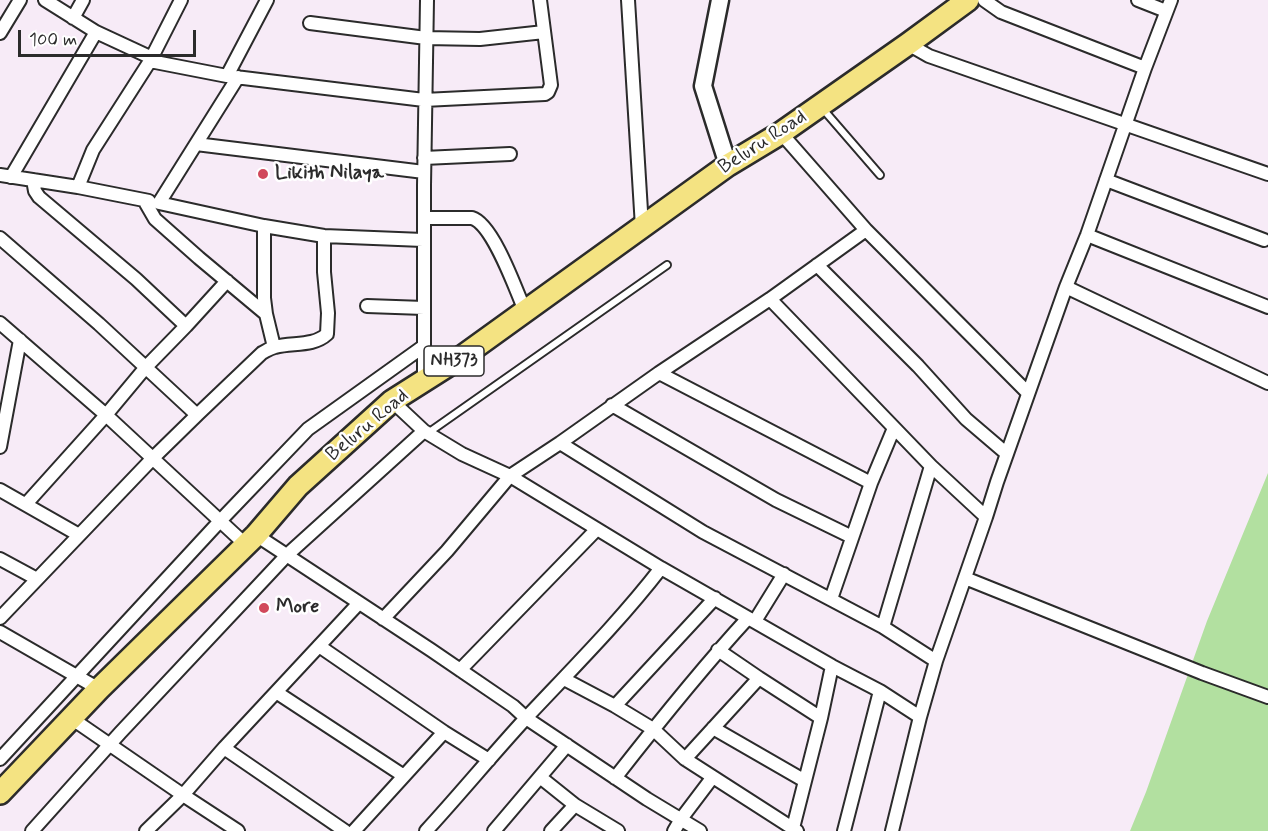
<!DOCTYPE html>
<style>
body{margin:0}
#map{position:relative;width:1268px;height:831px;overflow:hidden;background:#f7ebf7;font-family:Mynerve,sans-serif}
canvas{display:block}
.scale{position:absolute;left:18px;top:30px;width:178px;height:27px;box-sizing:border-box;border:3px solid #2b2b2b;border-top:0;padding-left:8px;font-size:18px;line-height:21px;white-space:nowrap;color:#2b2b2b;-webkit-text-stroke:4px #fff;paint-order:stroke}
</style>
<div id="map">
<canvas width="1268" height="831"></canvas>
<div class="scale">100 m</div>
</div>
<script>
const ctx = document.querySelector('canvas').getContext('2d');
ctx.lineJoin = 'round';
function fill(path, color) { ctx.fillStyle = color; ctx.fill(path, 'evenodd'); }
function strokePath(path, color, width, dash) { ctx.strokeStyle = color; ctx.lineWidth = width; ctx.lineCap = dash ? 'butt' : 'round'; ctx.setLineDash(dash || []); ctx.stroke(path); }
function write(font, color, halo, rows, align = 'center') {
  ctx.font = font + ' Mynerve,sans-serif'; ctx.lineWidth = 5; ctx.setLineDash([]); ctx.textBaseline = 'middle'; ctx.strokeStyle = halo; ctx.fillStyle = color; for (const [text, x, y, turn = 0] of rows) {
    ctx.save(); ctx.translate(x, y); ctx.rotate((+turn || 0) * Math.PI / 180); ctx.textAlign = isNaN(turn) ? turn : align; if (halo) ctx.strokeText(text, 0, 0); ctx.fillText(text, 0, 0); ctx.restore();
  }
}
const green = new Path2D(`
 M1268,473V831H1130L1146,792L1207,621Z`);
const lane = new Path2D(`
 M822,108L880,175
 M428,433L667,265`);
const street = new Path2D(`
 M45,0L96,32L152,58
 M628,0L642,227
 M984,0L1001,12L1145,68
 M1138,0L1166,11
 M73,18L83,0
 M310,23L426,38L480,39L544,32
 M0,33L20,0
 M908,44L929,56L1268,174
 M150,61L227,76L424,100L545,94L548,92L551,85L540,0
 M227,76L267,0
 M238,77L159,203L264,226L324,236L423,240
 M196,144L424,172
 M424,158L510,154
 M0,175L78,187L149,201
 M11,177L96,32
 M33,180L35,191L39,197L136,279L186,326
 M1106,180L1264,240
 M78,187L93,150L150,61L181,0
 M144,200L155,219L199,258L266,314
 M424,218H472C493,224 516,290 525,311
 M264,226V298L266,314L274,347
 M866,230L1028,393
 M1087,235L1268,307
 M0,238L99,324L197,415L153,458L0,618
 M817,265L918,366L966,419L1007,454
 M1066,287L1268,383
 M770,299L931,466L883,627
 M367,306L424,308
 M0,323L106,415L246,545
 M659,373L871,483
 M424,381V186L427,0
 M392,401L424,431L462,454L510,476L661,568L832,666L880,691L920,717
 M612,405L776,500L852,537
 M197,415L262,353C266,351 270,348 275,347C292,342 313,347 327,334L328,313L324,272V236
 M560,443L703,532L883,627L936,661
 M0,447L20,340
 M931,466L986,517
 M0,490L79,535
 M26,504L106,415L146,367L186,326L227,281
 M256,535L431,650L513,706L526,718L647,799L700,831
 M0,559L37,579
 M965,578L1202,673L1268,697
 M831,599L871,483L894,428
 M383,619L447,551L510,476L560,443L659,373L770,299L866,230L781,133
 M755,621L784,574
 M0,632L99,689
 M319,646L444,732L489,760
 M718,650L759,678L821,718
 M460,670L597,529
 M564,679L615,706L653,729L685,759L797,831
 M276,692L404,776
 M615,706L715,598
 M71,718L183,795L238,831
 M713,728L805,781
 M224,748L345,831
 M0,759L220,521L308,429L424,346
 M685,759L759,678
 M540,777L575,805L618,831
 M615,778C658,723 701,669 748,618
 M793,828L821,718L832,666
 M32,831L120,733L287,555L424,431
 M146,831L183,795L224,748L359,603
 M354,831L444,732
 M426,831C460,794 492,755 526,718C572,669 620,621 661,568
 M494,831L567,745
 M551,831L575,805
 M674,831L681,819L712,778
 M844,831L880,691
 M892,831L920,717L936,661L986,517L997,482L1066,287L1087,235L1145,68L1171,0`);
const secondary = new Path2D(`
 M720,0L703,86L728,165`);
const highway = new Path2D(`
 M0,793L99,689L256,535L298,486L392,401L463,356L728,165L781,133L908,44L968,0`);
const markers = [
 [263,174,6,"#d1495b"],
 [264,608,6,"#d1495b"]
];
const shields = [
 [454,361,60]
];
const shieldNames = [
 ["NH373",454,361]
];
const streetNames = [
 ["Beluru Road",763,143,-33],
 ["Beluru Road",368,426,-40]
];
const poiNames = [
 ["Likith Nilaya",275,174],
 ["More",276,608]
];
fill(green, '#b2e0a0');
strokePath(lane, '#2b2b2b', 10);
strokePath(street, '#2b2b2b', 16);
strokePath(secondary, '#2b2b2b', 21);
strokePath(highway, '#2b2b2b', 26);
strokePath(lane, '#fff', 6);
strokePath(street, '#fff', 12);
strokePath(secondary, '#fff', 16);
strokePath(highway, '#f4e382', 21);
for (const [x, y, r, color] of markers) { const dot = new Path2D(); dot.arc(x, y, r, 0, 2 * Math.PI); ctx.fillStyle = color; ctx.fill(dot); strokePath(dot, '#fff', 2); }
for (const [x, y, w] of shields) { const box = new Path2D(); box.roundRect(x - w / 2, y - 15, w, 30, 4.5); ctx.fillStyle = '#fff'; ctx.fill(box); strokePath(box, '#2b2b2b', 1.5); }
write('bold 18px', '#2b2b2b', null, shieldNames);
write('20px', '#2b2b2b', '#fff', streetNames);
write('bold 20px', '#2b2b2b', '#fff', poiNames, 'left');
</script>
